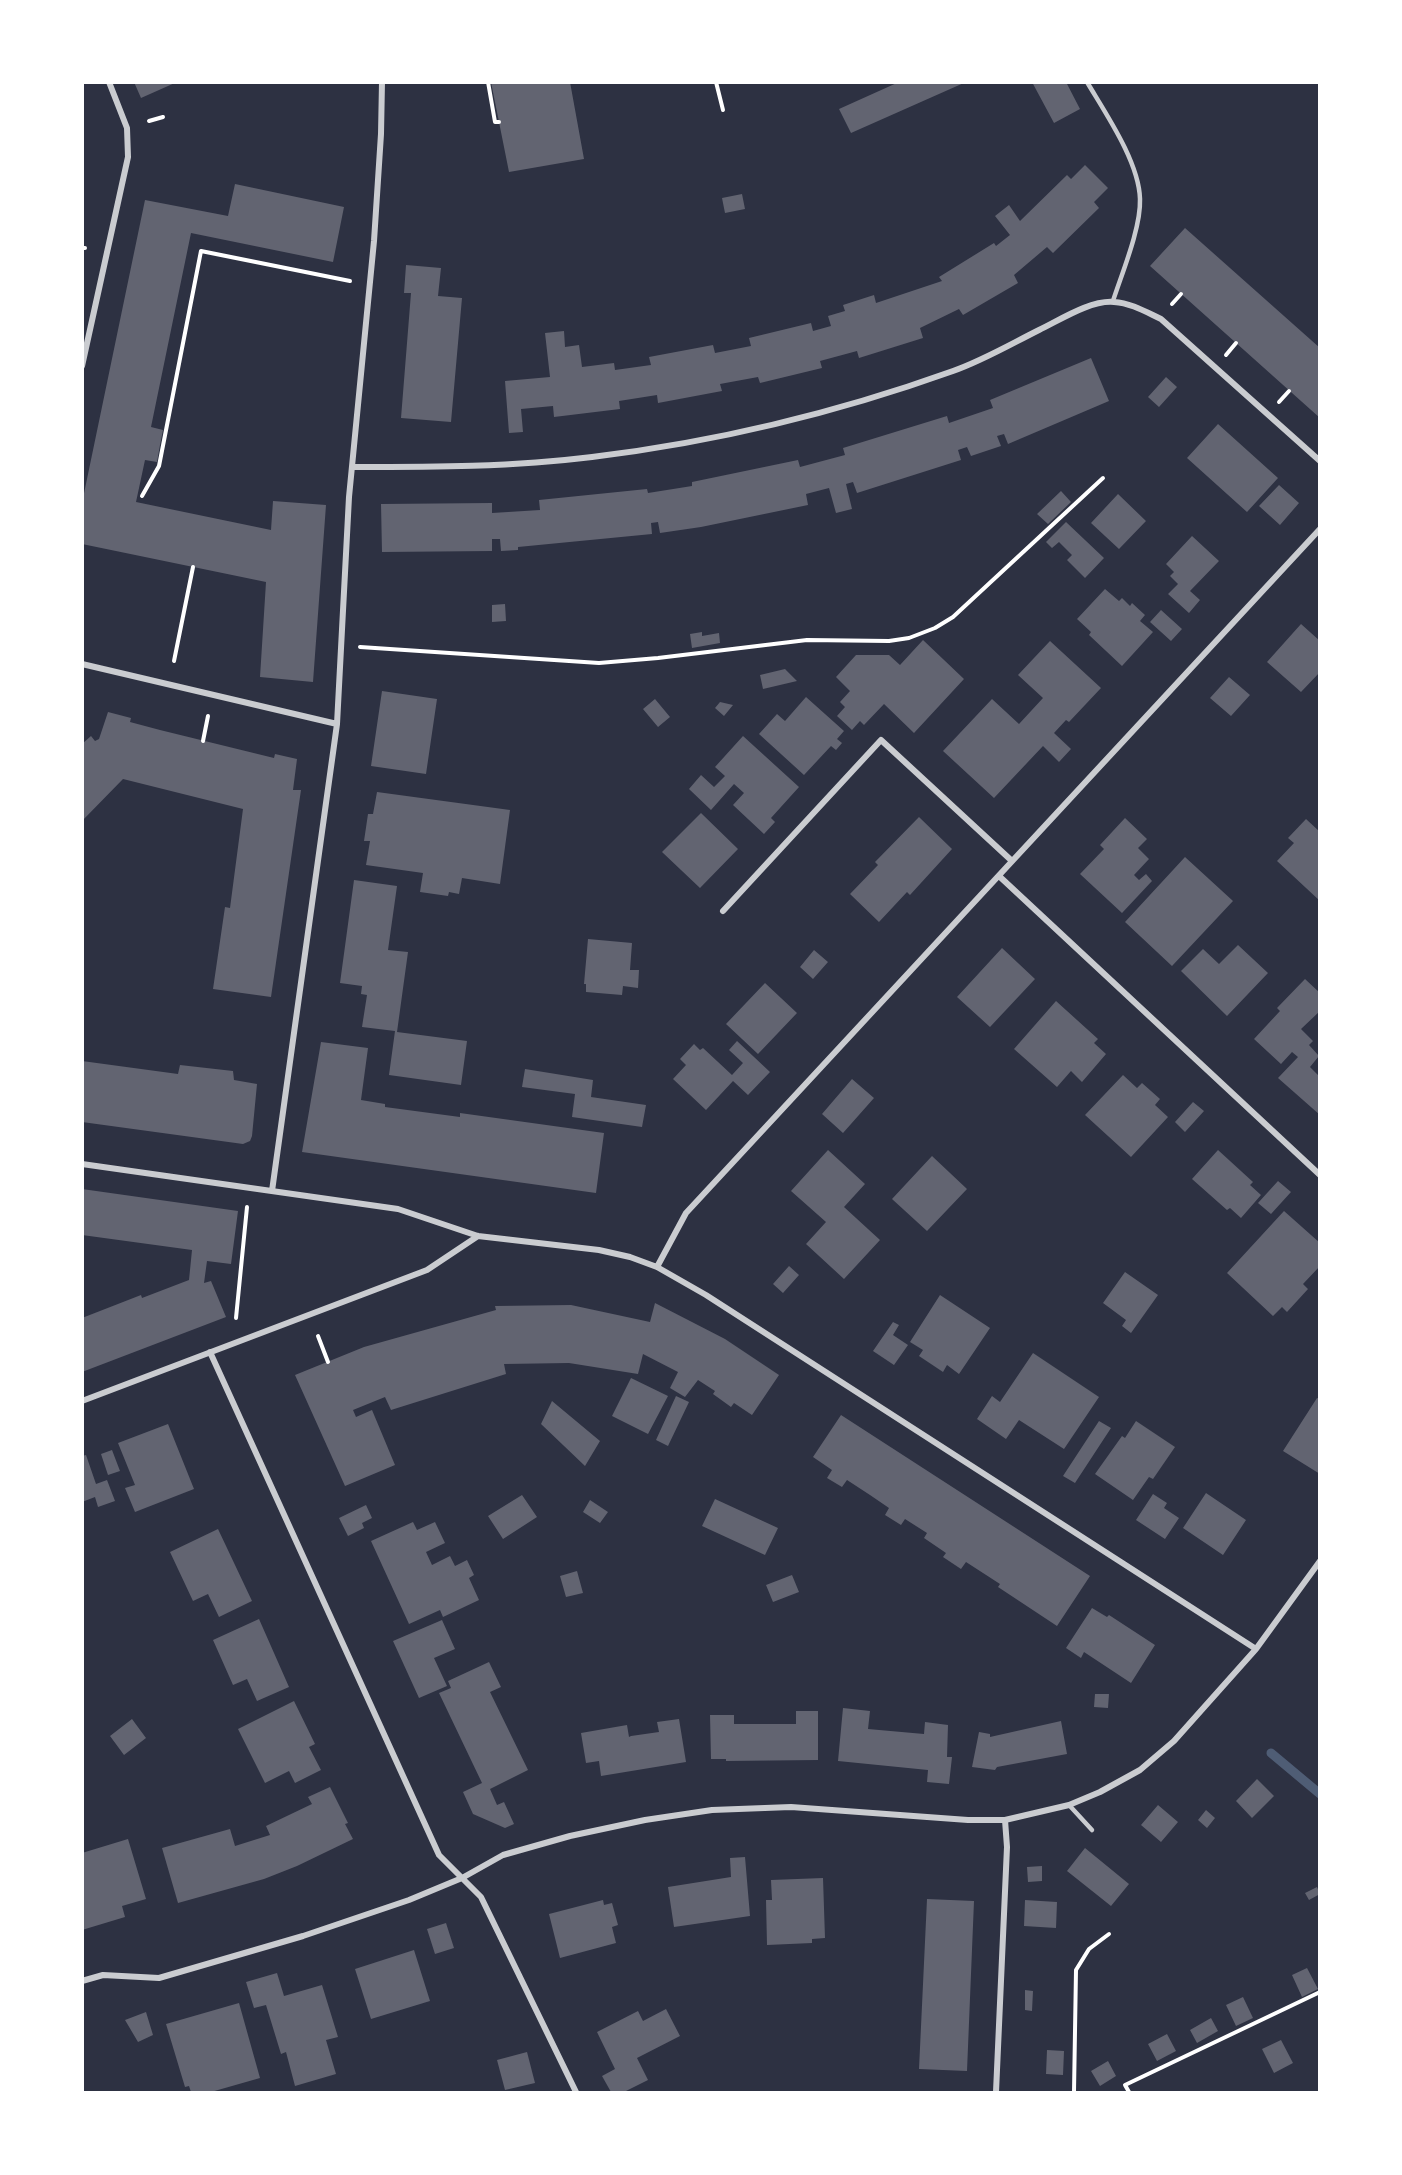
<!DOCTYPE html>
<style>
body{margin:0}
#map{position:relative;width:1402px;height:2175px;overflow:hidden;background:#2d3142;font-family:Literata,serif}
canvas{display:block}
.frame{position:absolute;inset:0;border:84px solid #fff;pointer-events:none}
</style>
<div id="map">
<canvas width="1402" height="2175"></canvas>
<div class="frame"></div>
</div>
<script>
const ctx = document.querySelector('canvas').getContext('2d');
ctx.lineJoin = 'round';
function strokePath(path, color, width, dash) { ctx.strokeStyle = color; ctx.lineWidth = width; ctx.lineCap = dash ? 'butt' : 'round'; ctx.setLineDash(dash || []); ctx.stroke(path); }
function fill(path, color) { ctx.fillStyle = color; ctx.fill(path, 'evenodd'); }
const stream = new Path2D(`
 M1271,1753L1320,1794`);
const building = new Path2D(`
 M134,82H177L141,98Z
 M491,82H570L584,159L509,172Z
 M899,82H966L851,133L839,109Z
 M1032,82H1066L1080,109L1054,123Z
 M1085,165L1108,188L1094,202L1099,208L1053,253L1047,247L1014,275L1018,283L963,315L959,309L920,328L923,338L859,358L857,351L820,361L822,368L760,383L758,377L720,384L722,391L658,403L657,395L619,401L620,409L554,417L553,406L521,409L523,432L509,433L505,381L550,377L545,333L564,331L565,347L579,345L582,367L614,363L615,370L651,365L649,357L713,345L715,353L751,346L749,338L811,323L813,331L831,326L828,316L845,311L843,305L874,295L876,303L942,281L939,277L994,243L996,246L1010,235L995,216L1009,205L1020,221L1067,175L1071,179Z
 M235,184L344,207L333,262L191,233L151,427L163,430L160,445L157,462L145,460L136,502L271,530L273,501L326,505L313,682L260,677L266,582L82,544V503L145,200L228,216Z
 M742,194L745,209L725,213L722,198Z
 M1185,228L1320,348V418L1150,266Z
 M406,265L441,268L438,296L462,298L451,422L401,418L411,293H404Z
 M1091,358L1109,401L1008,444L1004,434L997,436L1001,446L971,456L967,447L958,450L961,460L857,493L853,482L846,484L852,509L836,513L829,488L806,494L808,505L701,527L660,533L658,522L651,523L652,534L518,547V550L501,551L500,539H492V551L382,552L381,504L492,503V513L540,510L539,500L647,489L648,493L692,486V482L798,460L800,467L845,455L843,448L947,416L949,423L993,408L990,400Z
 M1166,377L1177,387L1159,407L1148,397Z
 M1218,424L1278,478L1247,512L1187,458Z
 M1279,485L1299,503L1280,525L1259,506Z
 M1061,491L1071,502L1048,524L1037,514Z
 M1118,494L1146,521L1119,549L1091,523Z
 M1066,522L1104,558L1085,578L1067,560L1072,555L1059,542L1052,548L1046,542Z
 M1192,536L1219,561L1190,591L1200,600L1189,613L1168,594L1178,584L1170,576L1174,572L1166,564Z
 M1105,589L1119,601L1122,598L1130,606L1132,603L1145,615L1140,621L1153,632L1122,666L1089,635L1091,632L1077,619Z
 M505,604L506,621L492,622V605Z
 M1161,610L1182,629L1171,641L1150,622Z
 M1301,624L1320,641V672L1301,692L1267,662Z
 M702,632V636L719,633L720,643L692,648L690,634Z
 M923,640L964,679L914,733L884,704L864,725L860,721L852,730L837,716L845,707L840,702L850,691L836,677L856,655H889L900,665Z
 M1050,641L1101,688L1069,722L1066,720L1054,733L1071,749L1059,762L1043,746L994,798L943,751L992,699L1019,724L1043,698L1018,675Z
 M785,669L797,681L763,689L760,675Z
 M1229,677L1250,695L1231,716L1210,698Z
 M382,691L437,699L426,774L371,766Z
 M806,697L844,731L837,739L842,743L836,750L831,746L804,775L759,734L777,714L785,721Z
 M655,699L670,717L658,727L643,709Z
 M720,702L733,705L724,716L715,708Z
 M108,712L131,718L130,722L160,730L274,758L275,754L297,759L293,790H301L271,997L213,989L225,907L230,908L243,809L123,779L82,821V744L91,736L95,741L99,739Z
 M743,736L799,787L771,818L775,822L764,834L733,805L744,793L734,784L711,810L689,789L701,775L714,787L725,776L715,767Z
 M377,792L510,810L500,884L462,878L459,894L449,892L448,896L420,892L423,873L366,865L370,841H364L368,814H373Z
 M701,813L738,849L700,888L662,852Z
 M919,817L952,849L910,895L907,892L879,922L850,894L878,865L875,862Z
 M1125,818L1147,839L1138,848L1149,859L1134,875L1139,880L1146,874L1152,881L1122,913L1080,874L1104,849L1100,845Z
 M1306,819L1320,832V901L1277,861L1294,843L1288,838Z
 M1185,857L1233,901L1172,966L1125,922Z
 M354,880L397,886L388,950L408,952L397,1032L467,1041L461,1085L389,1075L395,1031L362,1027L367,995L361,994L362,986L340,983Z
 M588,939L632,943L630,970H639L638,988L623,986L622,995L586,992V984H584Z
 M1238,945L1268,973L1227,1016L1181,971L1203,949L1219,964Z
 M1002,948L1035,979L990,1027L957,997Z
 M814,950L828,962L813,979L800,967Z
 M1305,979L1320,993V1011L1301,1029L1313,1041L1309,1045L1319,1056L1310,1067L1320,1077V1115L1278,1078L1298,1057L1292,1052L1281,1064L1254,1039L1280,1011L1277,1008Z
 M765,983L797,1013L758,1054L726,1024Z
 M1056,1001L1098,1039L1094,1043L1106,1054L1082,1082L1071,1071L1057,1087L1014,1049Z
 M737,1041L770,1072L748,1095L733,1081L706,1110L673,1079L686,1065L680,1059L694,1044L700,1050L703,1048L732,1075L743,1063L729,1050Z
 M321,1042L368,1048L361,1100L385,1104V1107L460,1117V1113L604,1133L596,1193L302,1152Z
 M82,1061L178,1074L180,1065L233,1071L234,1080L257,1084L252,1136L250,1141L243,1144L82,1122Z
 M525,1069L593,1080L591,1097L646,1105L642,1127L572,1117L575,1094L522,1087Z
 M1123,1075L1137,1088L1142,1083L1160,1099L1155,1105L1168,1117L1131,1157L1085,1115Z
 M852,1079L874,1098L843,1133L822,1114Z
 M1193,1102L1204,1111L1185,1132L1175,1122Z
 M828,1150L865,1184L844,1207L880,1240L844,1279L806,1244L826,1222L791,1191Z
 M1218,1150L1253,1182L1250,1185L1261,1195L1241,1218L1230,1208L1227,1210L1192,1179Z
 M932,1156L967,1189L927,1231L892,1199Z
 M1278,1181L1291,1192L1271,1214L1258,1203Z
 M82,1189L238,1211L231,1264L207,1261L204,1283L211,1281L226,1317L82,1372V1318L141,1295L142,1298L189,1280L192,1250L82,1235Z
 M1284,1211L1320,1243V1266L1303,1284L1308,1289L1287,1312L1282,1307L1273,1316L1227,1273Z
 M789,1266L799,1275L783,1293L773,1284Z
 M1125,1272L1158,1295L1131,1333L1122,1326L1126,1320L1103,1303Z
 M940,1295L990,1328L959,1374L947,1365L943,1372L919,1356L923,1350L910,1342Z
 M655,1303L725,1339L779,1375L752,1415L734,1403L731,1407L713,1394L715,1391L698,1380L685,1397L670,1388L678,1372L643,1354L638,1374L569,1363L504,1364L506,1374L391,1410L385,1397L353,1410L356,1417L372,1410L395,1465L345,1486L295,1375L364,1347L496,1310L495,1306L571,1305L650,1322Z
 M893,1322L899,1325L893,1335L908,1345L894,1365L873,1351Z
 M1033,1353L1099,1397L1064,1449L1019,1420L1006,1439L977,1419L992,1396L1000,1402Z
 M631,1378L668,1396L648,1434L612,1416Z
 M676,1396L689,1402L668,1446L656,1440Z
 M1317,1398L1320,1399V1474L1283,1451Z
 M552,1401L600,1441L585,1466L541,1424Z
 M841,1415L1090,1576L1057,1626L998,1587L1000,1584L966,1562L961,1569L943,1557L946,1553L924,1538L927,1533L905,1519L901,1525L885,1515L889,1508L870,1495L847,1480L842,1487L827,1478L832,1470L813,1457Z
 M1099,1421L1111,1428L1075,1483L1063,1476Z
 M1136,1421L1175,1447L1153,1479L1149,1477L1133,1500L1095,1474L1122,1436L1125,1438Z
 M168,1424L194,1489L135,1512L125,1488L135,1485L118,1443Z
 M112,1450L120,1471L108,1475L101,1454Z
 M86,1455L96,1484L107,1480L115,1501L98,1507L95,1497L82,1502V1456Z
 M1206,1493L1246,1520L1223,1555L1183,1528Z
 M1153,1494L1167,1503L1164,1508L1179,1518L1165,1539L1136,1520Z
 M522,1495L537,1517L503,1539L488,1516Z
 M715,1499L778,1528L765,1555L702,1526Z
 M590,1500L608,1512L600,1523L583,1512Z
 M366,1505L372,1518L362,1523L364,1528L348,1536L339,1518Z
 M413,1522L417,1530L435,1522L445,1543L426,1552L432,1565L450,1556L455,1566L467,1560L474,1575L469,1578L479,1600L443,1617L440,1610L409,1624L371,1541Z
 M218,1529L252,1601L219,1617L208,1594L193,1601L170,1552Z
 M577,1571L583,1593L566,1597L560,1576Z
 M792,1575L799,1592L773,1602L766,1585Z
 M1092,1608L1107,1617L1109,1615L1155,1645L1131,1683L1084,1652L1081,1658L1066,1648Z
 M259,1619L289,1687L257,1701L247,1679L233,1685L213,1640Z
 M442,1620L455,1649L434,1658L447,1686L419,1698L393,1641Z
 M489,1662L501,1687L490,1692L528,1770L490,1789L497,1805L504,1802L514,1824L505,1828L473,1814L463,1792L482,1783L439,1693L451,1688L448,1681Z
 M1095,1694H1109L1108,1708L1094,1707Z
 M294,1701L315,1744L309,1747L321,1770L295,1783L289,1771L265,1783L238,1729Z
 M843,1708L870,1711L868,1729L924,1734L925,1722L948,1725L947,1757H952L949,1784L927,1782L928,1770L838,1761Z
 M796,1711H818V1760L726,1761V1759H711L710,1715H734V1724H796Z
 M132,1719L146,1738L124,1755L110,1736Z
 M679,1719L686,1762L601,1776L599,1761L586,1763L581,1733L627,1725L629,1737L631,1736L659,1732L657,1722Z
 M1061,1721L1067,1754L997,1767L995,1770L972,1767L979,1732L990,1734V1737Z
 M1257,1779L1274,1796L1252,1818L1236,1801Z
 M330,1787L348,1823L345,1824L353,1839L297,1866L264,1879L178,1903L162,1848L230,1829L235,1846L270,1835L266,1826L312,1804L308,1797Z
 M1158,1805L1178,1822L1161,1842L1141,1825Z
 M1206,1810L1215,1818L1207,1828L1198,1820Z
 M128,1839L146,1899L122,1906L125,1917L82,1930V1853Z
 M1085,1848L1129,1884L1111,1906L1067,1871Z
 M745,1857L750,1916L674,1927L668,1887L731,1877L730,1858Z
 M1042,1866V1881L1028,1882L1027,1867Z
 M823,1878L825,1938L812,1939V1943L767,1945L766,1900H772L771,1880Z
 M1317,1887L1320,1894L1309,1900L1305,1893Z
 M927,1899L974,1901L967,2071L919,2069Z
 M603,1900L604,1905L612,1903L618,1925L612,1927L616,1943L560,1958L549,1914Z
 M1025,1900L1057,1902L1056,1928L1024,1926Z
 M446,1923L454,1948L435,1954L427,1929Z
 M414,1950L430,2001L371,2019L355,1969Z
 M1307,1968L1318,1989L1302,1997L1292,1975Z
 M277,1973L284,1996L322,1985L338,2037L326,2040L336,2074L295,2086L286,2052L281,2054L266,2005L254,2008L246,1982Z
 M1025,1990L1033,1991L1032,2011L1025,2010Z
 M1243,1997L1253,2018L1236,2026L1226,2005Z
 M239,2003L260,2078L211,2092H191L189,2086L185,2087L166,2024Z
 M666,2009L680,2036L637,2058L648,2080L624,2092H611L602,2076L615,2069L597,2032L638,2011L643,2021Z
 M146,2012L153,2035L138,2042L125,2020Z
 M1211,2018L1218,2031L1197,2043L1190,2030Z
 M1167,2034L1176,2051L1157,2061L1148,2044Z
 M1281,2040L1293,2063L1274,2073L1262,2049Z
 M1047,2050L1064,2051L1063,2075L1046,2074Z
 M527,2052L535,2083L505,2090L497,2060Z
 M1108,2061L1116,2076L1100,2086L1091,2071Z`);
const path = new Path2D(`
 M488,82L495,122H499
 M716,82L723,110
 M149,121L163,117
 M82,248H85
 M1172,304L1181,294
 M1226,355L1236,343
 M1279,402L1289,391
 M142,496L159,466L201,251L350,281
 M360,647L599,663L658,658L807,640L889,641L909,638L935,628L953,617L1103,478
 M174,661L193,567
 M203,741L208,716
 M236,1318L247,1207
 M318,1336L328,1362
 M1074,2092L1076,1970L1089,1949L1109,1934
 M1129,2092L1125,2085L1320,1992`);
const service = new Path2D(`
 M1087,82C1106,114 1139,162 1140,199C1141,228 1122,273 1113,301
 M1069,1805L1092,1830`);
const minor = new Path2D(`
 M82,366L128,157L127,128L109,82
 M352,467C432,467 513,467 592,457C716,442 836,413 953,371C982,361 1011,344 1039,330C1060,320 1090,300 1114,302C1131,303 1146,312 1161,319L1320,461
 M82,664L337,724
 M999,876L1320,1175
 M723,911L881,740L1012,861
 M82,1164L398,1209L478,1236L599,1250L630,1257L657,1267L706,1295L1256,1649
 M272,1191L337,724L349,497L374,241L381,134L382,82
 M657,1267L686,1213L1320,529
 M210,1352L439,1855L481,1897L576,2092
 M82,1401L427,1270L478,1236
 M82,1981L103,1975L159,1978L303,1936L409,1900L462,1878L503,1855L570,1836L645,1820L712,1810L791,1807L968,1820H1005L1069,1805L1100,1792L1140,1770L1174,1741L1256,1649L1320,1561
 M996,2092L1007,1847L1005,1820`);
strokePath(stream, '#4f5d75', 9);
fill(building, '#626471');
strokePath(path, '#fff', 4);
strokePath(service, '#caccd0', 4.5);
strokePath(minor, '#caccd0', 6);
</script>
